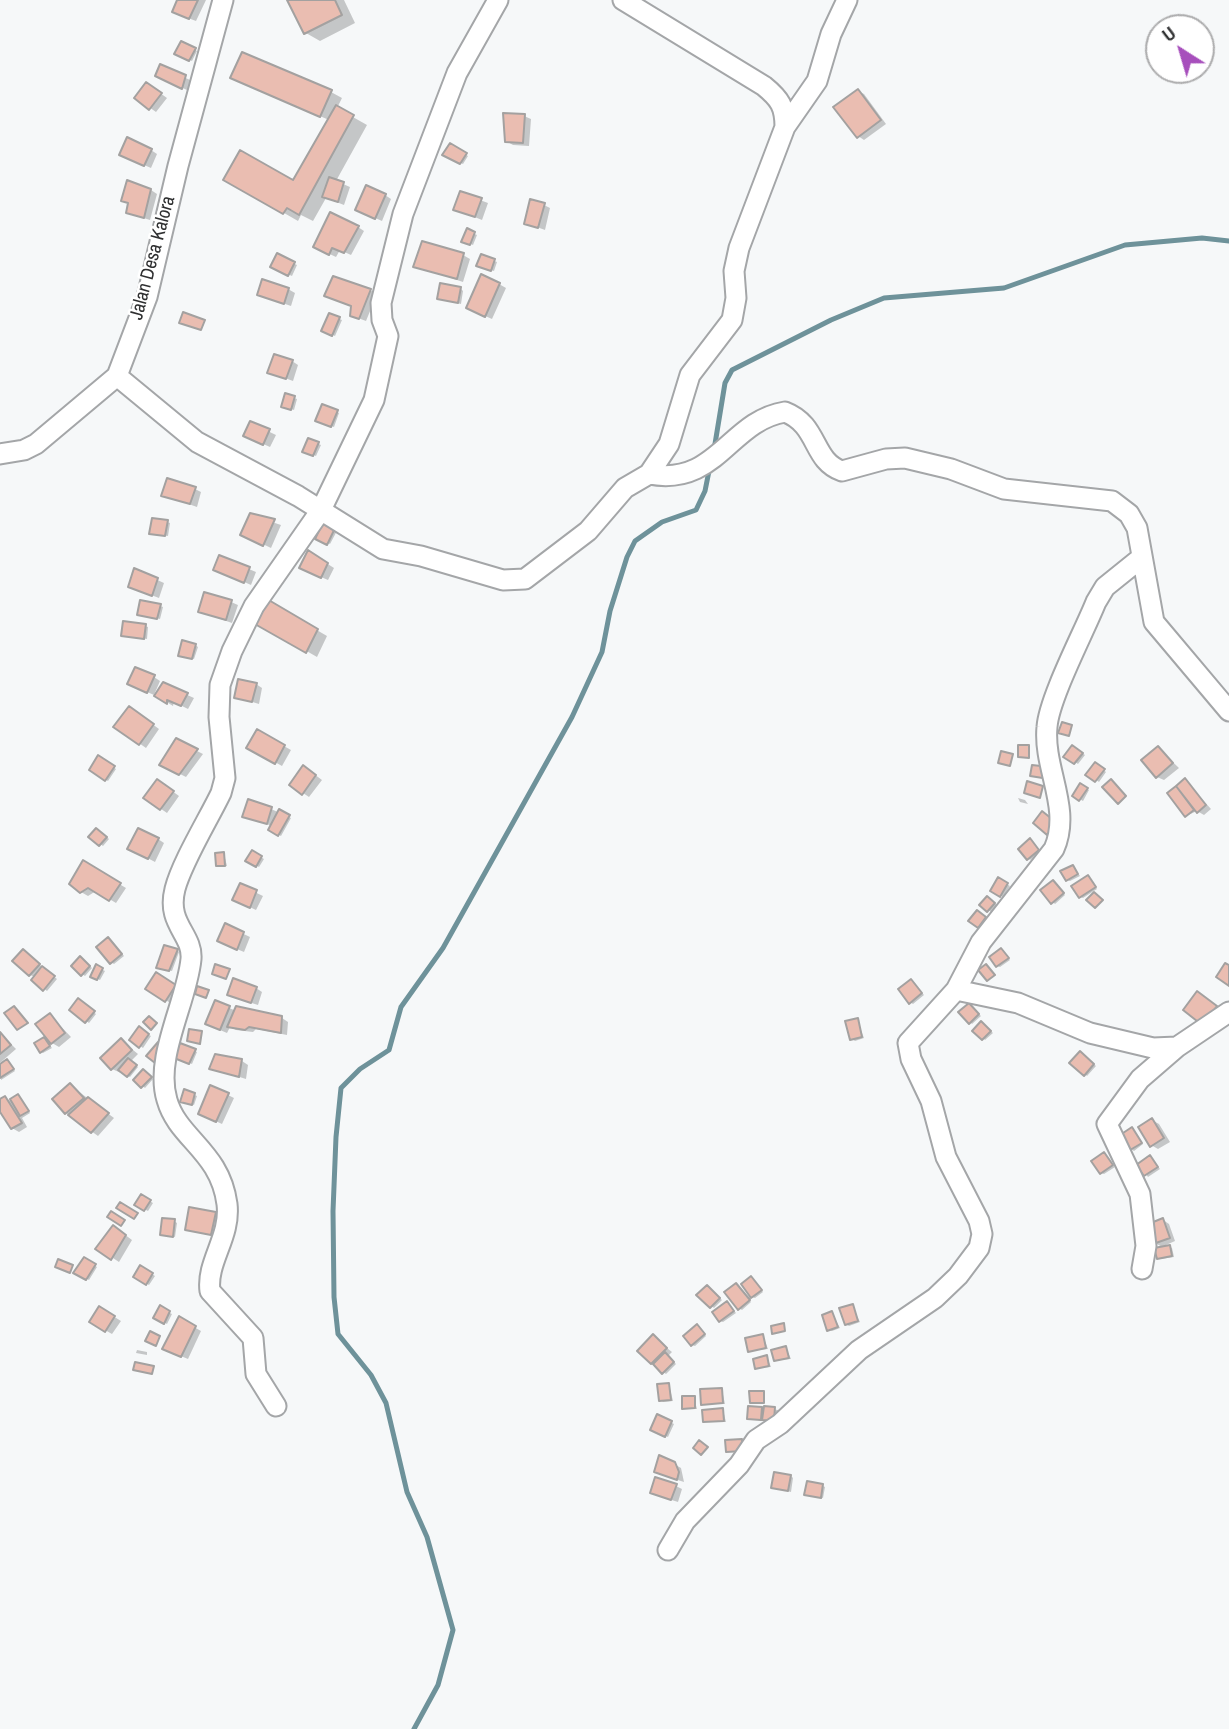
<!DOCTYPE html>
<style>
body{margin:0}
#map{position:relative;width:1229px;height:1729px;overflow:hidden;background:#f6f8f9;font-family:"Archivo Narrow",sans-serif}
canvas{display:block}
.north{position:absolute;left:1145px;top:14px;width:70px;height:70px;box-sizing:border-box;background:#fff;border:2px solid #acacad;border-radius:50%;rotate:323deg;font-size:19px;font-weight:700;line-height:28px;text-align:center;color:#2f3031}
.north::after{content:'';display:block;margin:auto;width:24px;height:32px;background:#a74fbc;clip-path:polygon(50% 0,100% 100%,50% 72%,0 100%)}
</style>
<div id="map">
<canvas width="1229" height="1729"></canvas>
<div class="north">U</div>
</div>
<script>
const ctx = document.querySelector('canvas').getContext('2d');
ctx.lineJoin = 'round';
function fill(path, color) { ctx.fillStyle = color; ctx.fill(path, 'evenodd'); }
function strokePath(path, color, width, dash) { ctx.strokeStyle = color; ctx.lineWidth = width; ctx.lineCap = dash ? 'butt' : 'round'; ctx.setLineDash(dash || []); ctx.stroke(path); }
function write(font, color, halo, rows, align = 'center') {
  ctx.font = font + ' "Archivo Narrow",sans-serif'; ctx.lineWidth = 5; ctx.setLineDash([]); ctx.textBaseline = 'middle'; ctx.strokeStyle = halo; ctx.fillStyle = color; for (const [text, x, y, turn = 0] of rows) {
    ctx.save(); ctx.translate(x, y); ctx.rotate((+turn || 0) * Math.PI / 180); ctx.textAlign = isNaN(turn) ? turn : align; if (halo) ctx.strokeText(text, 0, 0); ctx.fillText(text, 0, 0); ctx.restore();
  }
}
const shadow = new Path2D(`
 M179,0H206L196,21L180,15Z
 M289,0H344L355,23L320,41L306,33Z
 M182,43L197,51L192,61L177,53Z
 M243,54L331,92L342,98L337,108L367,125L336,181L350,187L344,205L326,198L313,221L301,215L298,221L225,179L294,183L329,120L232,78Z
 M161,66L192,81L189,91L164,79Z
 M153,88L167,98L156,112L136,98Z
 M858,91L864,94L886,124L864,140L858,136Z
 M524,116L531,119L529,146L513,145L506,141Z
 M451,146L468,156L463,164L444,154Z
 M151,150L157,154L151,168L128,158Z
 M151,190L157,194L150,220L128,213Z
 M461,193L488,203L482,220L455,209Z
 M385,195L391,199L382,221L364,213Z
 M544,205L550,208L545,230L526,223Z
 M358,227L364,231L351,255L340,250L336,257L321,250Z
 M468,231L477,235L473,245L463,241Z
 M463,255L470,259L463,282L415,266Z
 M278,256L297,265L292,276L272,267Z
 M482,256L497,262L494,271L481,267Z
 M499,284L506,288L492,319L474,311Z
 M288,289L295,293L291,306L259,295Z
 M461,289L463,291L461,304L439,299Z
 M370,290L377,294L366,321L358,318Z
 M330,315L342,320L335,336L323,330Z
 M292,361L298,365L293,381L269,372Z
 M286,395L297,399L294,410L285,407Z
 M337,412L339,413L334,427L320,422Z
 M251,423L276,435L270,447L252,439Z
 M309,440L321,445L316,456L304,451Z
 M195,489L201,492L197,507L163,495Z
 M251,515L281,525L271,548L246,536Z
 M167,522L170,523L168,536L154,534Z
 M324,523L338,529L330,544L317,538Z
 M309,552L334,568L328,580L307,571Z
 M220,557L256,572L251,585L222,572Z
 M135,570L164,583L159,598L130,587Z
 M267,601L327,636L317,657L256,622Z
 M231,602L238,605L232,623L200,612Z
 M160,606L163,607L160,619L142,615Z
 M145,626L148,627L147,639L123,635Z
 M195,645L198,647L194,659L183,657Z
 M154,677L160,681L154,695L136,687Z
 M163,684L194,698L188,709L174,702L173,706L157,696Z
 M256,684L262,688L259,704L236,697Z
 M136,712L159,729L146,748L116,727Z
 M257,731L291,750L282,766L248,747Z
 M177,741L203,754L186,777L162,765Z
 M1073,747L1085,755L1078,764L1066,756Z
 M1158,748L1179,768L1164,780L1157,777Z
 M99,758L116,769L108,781L91,770Z
 M1095,764L1106,772L1099,782L1088,774Z
 M310,771L322,780L309,797L303,793Z
 M1185,780L1211,809L1204,815L1197,811L1186,816L1176,788L1182,793Z
 M164,785L179,796L167,813L145,798Z
 M1081,785L1089,790L1083,801L1074,796Z
 M1018,798L1025,800L1028,804L1020,802Z
 M271,809L291,818L281,836L270,830L272,826L244,816Z
 M99,831L109,839L103,846L91,837Z
 M158,839L164,843L155,862L136,852Z
 M1031,841L1041,852L1030,860L1028,858Z
 M252,852L264,859L259,867L248,860Z
 M224,854L227,866L221,867L218,865Z
 M84,863L126,888L116,903L96,891L88,896L81,892Z
 M1073,867L1080,876L1070,881L1067,880Z
 M1090,879L1097,889L1083,898L1080,897Z
 M999,880L1010,886L1003,897L993,891Z
 M1055,884L1065,895L1055,904L1053,902Z
 M240,885L263,896L256,910L241,903Z
 M990,900L997,905L991,912L982,905Z
 M225,925L250,937L244,952L225,944Z
 M109,939L124,956L114,964L111,962Z
 M177,950L179,952L172,971L161,968Z
 M1001,950L1010,960L1000,967L997,966Z
 M23,951L57,979L47,991L33,980L35,977L30,975Z
 M83,960L92,968L85,976L82,974Z
 M97,967L105,971L100,980L92,976Z
 M157,975L182,990L172,1004L148,989Z
 M911,981L924,995L913,1004L910,1002Z
 M256,988L262,992L258,1005L236,998Z
 M78,1001L96,1014L89,1023L71,1010Z
 M216,1002L236,1011L282,1018L288,1022L287,1035L256,1029L253,1032L236,1030L230,1027L227,1033L213,1027Z
 M969,1005L981,1016L972,1024L970,1022Z
 M50,1015L71,1037L59,1047L52,1043Z
 M857,1020L864,1038L855,1041L852,1039Z
 M984,1025L993,1033L985,1040L983,1038Z
 M139,1029L151,1036L143,1048L131,1040Z
 M0,1033L16,1049L1,1062H0Z
 M44,1039L52,1048L43,1053L41,1052Z
 M122,1041L138,1054L131,1061L138,1067L130,1077L112,1069Z
 M181,1045L197,1052L192,1064L176,1057Z
 M1083,1055L1096,1066L1087,1076L1085,1074Z
 M8,1061L15,1071L1,1080L0,1066Z
 M242,1061L248,1065L246,1079L211,1068Z
 M146,1073L153,1079L145,1088L136,1080Z
 M70,1085L114,1118L98,1136L66,1113L54,1099Z
 M185,1091L197,1096L194,1105L185,1102Z
 M228,1095L234,1098L222,1124L207,1117Z
 M18,1096L30,1113L22,1118L27,1127L19,1132L12,1128L0,1109V1101L5,1098L11,1101Z
 M1152,1120L1159,1124L1170,1142L1158,1149L1151,1145Z
 M1134,1131L1143,1144L1134,1151L1131,1149Z
 M1104,1154L1115,1167L1104,1174L1101,1173Z
 M1150,1157L1160,1169L1148,1177L1139,1165Z
 M141,1196L153,1203L148,1211L136,1205Z
 M215,1213L221,1217L218,1237L187,1229Z
 M1163,1220L1169,1224L1175,1241L1166,1245L1172,1248L1174,1257L1161,1259L1158,1258L1164,1248L1155,1243Z
 M174,1221L177,1223L175,1237L162,1234Z
 M120,1231L132,1240L119,1262L98,1248Z
 M85,1260L97,1267L89,1280L76,1272Z
 M141,1267L155,1276L149,1285L135,1276Z
 M752,1278L763,1292L755,1298L752,1297Z
 M739,1287L751,1302L742,1310L739,1308Z
 M709,1288L722,1300L714,1308L699,1295Z
 M729,1305L736,1313L723,1322L720,1321Z
 M852,1306L860,1322L849,1326L846,1324Z
 M100,1308L121,1321L112,1334L91,1322Z
 M160,1308L172,1314L167,1324L155,1317Z
 M832,1313L840,1328L832,1331L829,1330Z
 M180,1319L201,1331L188,1359L171,1352Z
 M700,1328L706,1336L695,1346L692,1345Z
 M763,1336L768,1349L750,1351Z
 M653,1337L672,1352L668,1356L676,1364L666,1374L652,1363Z
 M786,1348L791,1359L775,1360Z
 M137,1350L147,1352V1355L136,1353Z
 M767,1357L771,1367L756,1368Z
 M669,1385L673,1401L663,1402L661,1400Z
 M722,1390L725,1404H703Z
 M694,1398L697,1409L684,1408Z
 M765,1408L778,1410L777,1422L749,1418L762,1409L765,1411Z
 M723,1410L726,1422L704,1421Z
 M658,1416L674,1424L668,1437L652,1430Z
 M674,1464L681,1468L684,1482L662,1475Z
 M791,1476L793,1478L791,1492L773,1487Z
 M676,1486L682,1489L678,1502L659,1496Z
 M823,1486L825,1487L823,1498L809,1495Z`);
const stream = new Path2D(`
 M714,450L725,383L732,370L831,320L884,298L1004,288L1125,245L1202,238L1229,241
 M414,1729L438,1685L453,1630L427,1537L407,1492L386,1403L371,1375L338,1334L334,1297L333,1211L336,1137L341,1088L360,1069L389,1050L401,1007L443,948L572,717L602,652L610,611L627,557L635,541L662,522L696,510L705,491L710,466`);
const building = new Path2D(`
 M177,0H198L189,19L172,12Z
 M287,0H335L342,15L304,34Z
 M181,41L196,48L189,61L174,54Z
 M242,52L332,90L320,117L230,78Z
 M160,64L186,75L182,89L155,76Z
 M146,82L162,93L149,110L134,98Z
 M858,89L881,120L857,138L833,107Z
 M336,105L354,115L299,215L287,208L283,214L223,180L240,150L293,180Z
 M503,113L525,114L523,143L505,142Z
 M127,137L152,149L144,166L119,155Z
 M450,143L467,153L460,164L442,155Z
 M329,177L344,182L338,202L322,197Z
 M127,180L151,189L144,218L126,213L128,203L121,201Z
 M366,185L386,194L375,219L355,210Z
 M460,191L482,198L475,217L453,210Z
 M530,199L545,203L538,228L524,224Z
 M330,212L359,226L344,253L332,248L329,255L313,247Z
 M467,228L475,232L470,245L461,242Z
 M422,241L464,253L457,279L413,267Z
 M277,253L295,262L288,276L270,267Z
 M481,254L495,259L491,271L476,266Z
 M481,274L500,283L485,317L466,308Z
 M333,276L371,289L359,319L350,316L351,306L324,296Z
 M262,279L289,288L284,304L257,295Z
 M440,283L461,287L458,303L437,299Z
 M183,312L205,320L201,330L179,323Z
 M329,313L340,317L332,336L321,331Z
 M274,354L293,360L286,379L267,373Z
 M285,393L295,396L291,410L281,407Z
 M322,404L338,410L331,427L315,421Z
 M250,421L270,429L263,445L243,436Z
 M308,438L319,442L313,456L302,452Z
 M167,478L196,487L190,504L161,496Z
 M250,513L275,519L263,546L240,535Z
 M152,518L168,520L165,536L149,534Z
 M324,520L336,526L327,545L315,539Z
 M308,550L328,563L321,578L299,568Z
 M219,555L250,567L244,583L213,570Z
 M134,568L158,578L152,596L128,587Z
 M204,592L232,600L226,620L198,612Z
 M267,599L318,629L306,653L253,623Z
 M140,600L161,604L157,619L137,615Z
 M123,621L146,624L144,639L121,636Z
 M182,640L196,644L192,659L178,656Z
 M135,667L155,675L147,693L127,684Z
 M238,679L257,683L252,702L234,698Z
 M163,682L188,693L181,706L167,700V704L154,696Z
 M129,706L154,724L139,745L113,727Z
 M1062,722L1072,725L1069,736L1058,733Z
 M257,729L285,745L275,764L246,748Z
 M176,738L198,749L179,775L159,765Z
 M1018,745H1029V758L1018,757Z
 M1072,745L1083,753L1074,764L1063,757Z
 M1158,746L1173,763L1156,778L1141,760Z
 M1001,751L1013,754L1010,766L998,763Z
 M98,755L115,766L105,781L89,770Z
 M1095,762L1105,769L1095,782L1085,775Z
 M303,765L316,775L302,795L289,785Z
 M1032,765L1050,767L1049,779L1030,776Z
 M1185,778L1206,805L1197,813L1176,786Z
 M157,779L174,791L160,810L143,798Z
 M1111,779L1126,796L1118,804L1102,787Z
 M1027,781L1043,786L1040,798L1024,793Z
 M1080,783L1088,788L1079,801L1072,796Z
 M1176,786L1194,810L1185,817L1167,793Z
 M248,799L272,807L267,824L242,817Z
 M279,809L290,815L278,836L268,830Z
 M1042,811L1057,823L1047,835L1033,823Z
 M96,828L107,837L99,846L88,837Z
 M138,828L159,838L148,859L127,849Z
 M1030,838L1039,850L1027,860L1018,849Z
 M252,850L262,856L256,867L245,861Z
 M224,852L225,866H216L215,853Z
 M83,860L121,883L109,901L88,888L80,893L69,884Z
 M1073,865L1078,874L1066,881L1060,871Z
 M1088,875L1096,887L1079,898L1071,886Z
 M998,877L1008,883L1000,897L990,891Z
 M1053,880L1064,893L1051,904L1040,890Z
 M240,883L257,890L250,908L232,900Z
 M1094,892L1103,900L1095,908L1086,900Z
 M987,896L995,903L987,912L979,905Z
 M977,910L986,917L978,928L968,921Z
 M225,923L244,932L237,950L217,941Z
 M108,937L122,954L110,964L96,947Z
 M164,945L178,949L169,971L156,968Z
 M1001,948L1009,958L996,967L989,957Z
 M23,949L40,964L29,976L12,961Z
 M80,956L90,966L81,976L71,966Z
 M1225,963L1229,965V986L1216,977Z
 M96,964L103,968L97,980L90,977Z
 M215,964L230,969L226,979L212,974Z
 M986,964L995,975L987,981L978,970Z
 M42,966L55,976L43,991L31,980Z
 M156,972L176,985L165,1002L145,989Z
 M233,978L257,987L251,1003L227,995Z
 M911,979L922,993L909,1004L898,989Z
 M197,986L209,990L206,998L195,994Z
 M1197,991L1217,1006L1202,1025L1183,1010Z
 M78,998L95,1011L85,1023L69,1010Z
 M215,1000L230,1006L220,1030L205,1024Z
 M969,1003L979,1014L969,1024L958,1012Z
 M14,1006L28,1023L17,1030L4,1013Z
 M236,1006L282,1016L281,1033L249,1027L245,1030L227,1027Z
 M50,1013L65,1033L51,1044L35,1024Z
 M149,1016L157,1023L151,1030L143,1022Z
 M858,1018L862,1037L850,1040L845,1021Z
 M981,1021L991,1031L982,1040L972,1031Z
 M139,1026L149,1034L139,1048L129,1040Z
 M189,1029L202,1031L200,1044L187,1041Z
 M0,1032L11,1045L0,1054Z
 M44,1037L50,1046L40,1053L34,1043Z
 M121,1038L132,1050L111,1070L100,1058Z
 M158,1042L166,1049L155,1063L146,1056Z
 M180,1043L196,1049L189,1064L174,1058Z
 M1080,1051L1094,1064L1084,1076L1069,1063Z
 M215,1054L242,1059L239,1077L209,1069Z
 M128,1058L137,1065L127,1077L118,1070Z
 M7,1059L14,1069L0,1078V1064Z
 M143,1069L152,1077L141,1088L133,1080Z
 M70,1083L84,1098L65,1114L52,1099Z
 M210,1085L229,1093L216,1122L198,1114Z
 M184,1089L195,1093L192,1105L180,1102Z
 M18,1094L29,1111L20,1116L10,1099Z
 M5,1096L22,1123L11,1129L0,1112V1099Z
 M88,1097L109,1113L91,1133L68,1115Z
 M1152,1118L1164,1138L1150,1147L1138,1127Z
 M1132,1127L1142,1143L1130,1150L1120,1135Z
 M1104,1152L1113,1165L1100,1174L1091,1161Z
 M1150,1155L1158,1167L1144,1176L1136,1165Z
 M141,1194L151,1200L144,1211L134,1205Z
 M120,1202L138,1213L134,1219L116,1208Z
 M189,1207L216,1212L211,1235L185,1230Z
 M111,1211L125,1220L121,1226L107,1217Z
 M162,1218L175,1219L173,1237L160,1235Z
 M1163,1218L1170,1238L1153,1244L1146,1225Z
 M113,1225L126,1235L111,1260L95,1249Z
 M1170,1245L1172,1256L1157,1259L1154,1248Z
 M84,1257L96,1264L86,1280L73,1273Z
 M58,1259L73,1265L70,1273L55,1267Z
 M140,1265L153,1273L146,1285L133,1277Z
 M751,1276L762,1290L751,1298L741,1284Z
 M736,1283L750,1300L738,1310L724,1292Z
 M707,1285L720,1298L710,1308L696,1295Z
 M727,1301L734,1311L719,1322L712,1312Z
 M853,1304L858,1321L845,1325L839,1308Z
 M160,1305L170,1311L164,1324L153,1318Z
 M99,1306L115,1316L105,1332L89,1322Z
 M832,1311L838,1327L827,1331L822,1315Z
 M179,1316L196,1326L181,1357L162,1349Z
 M784,1323L785,1331L772,1334L771,1326Z
 M697,1324L705,1334L691,1346L683,1336Z
 M150,1331L160,1336L156,1346L145,1341Z
 M653,1334L667,1348L651,1364L637,1351Z
 M763,1334L766,1348L748,1352L745,1338Z
 M786,1346L789,1358L774,1361L771,1350Z
 M665,1352L674,1362L662,1374L653,1364Z
 M767,1355L769,1366L755,1369L753,1359Z
 M135,1362L154,1366L152,1374L133,1370Z
 M669,1383L671,1400L659,1401L657,1384Z
 M722,1388L723,1403L701,1405L700,1389Z
 M749,1391H764V1403H750Z
 M682,1396H695V1408L682,1409Z
 M748,1406L762,1407L761,1420L747,1419Z
 M764,1406L775,1407L774,1421L762,1420Z
 M723,1408L724,1421L703,1422L702,1410Z
 M657,1414L672,1421L665,1437L650,1430Z
 M742,1439L743,1451L726,1452L725,1440Z
 M699,1440L708,1447L701,1455L693,1448Z
 M659,1455L675,1462L679,1472L677,1480L654,1472Z
 M774,1472L791,1475L788,1491L771,1488Z
 M655,1477L677,1484L671,1500L650,1493Z
 M807,1481L823,1484L821,1498L804,1495Z`);
const minor = new Path2D(`
 M785,127L817,81L831,34L847,0
 M117,376L197,442L298,496L383,549L421,556L503,580L525,579L588,531L625,488L649,474L669,444L690,375L732,320L736,298L734,271L739,248L785,127C785,107 780,99 764,86L623,0
 M0,454L24,450L36,444L117,376L147,297L178,166L223,0
 M649,474C717,487 729,421 785,412C819,425 812,461 842,471L886,459L905,458L951,469L1004,489L1112,501L1129,514L1137,528L1154,622L1229,711
 M956,990L1018,1003L1090,1033L1153,1048L1177,1047L1229,1012
 M1142,1269L1146,1246L1140,1194L1107,1124L1140,1079L1177,1047
 M276,1406L256,1374L253,1338L210,1291C206,1262 231,1237 227,1204C220,1151 178,1139 167,1100C154,1057 187,1002 191,959C193,934 166,924 175,889C182,862 208,820 221,793L225,778L219,717L220,685L232,651L254,606L321,510L374,400L388,336L382,320L381,303L403,214L457,73L498,0
 M668,1550L685,1521L739,1465L756,1440L780,1424L859,1350L935,1298L958,1276L979,1248L982,1234L979,1221L946,1157L931,1101L911,1059L908,1043L956,990L981,942L1054,849C1072,808 1043,769 1047,727C1049,698 1084,632 1096,602L1105,587L1141,558`);
const streetNames = [
 ["Jalan Desa Kalora",153,258,-75]
];
fill(shadow, '#0003');
strokePath(stream, '#6e929a', 5);
fill(building, '#eabdb1');
strokePath(building, '#a3a1a0', 2);
strokePath(minor, '#a4a6a8', 23);
strokePath(minor, '#fff', 19);
write('19px', '#2f3031', '#fff', streetNames);
</script>
